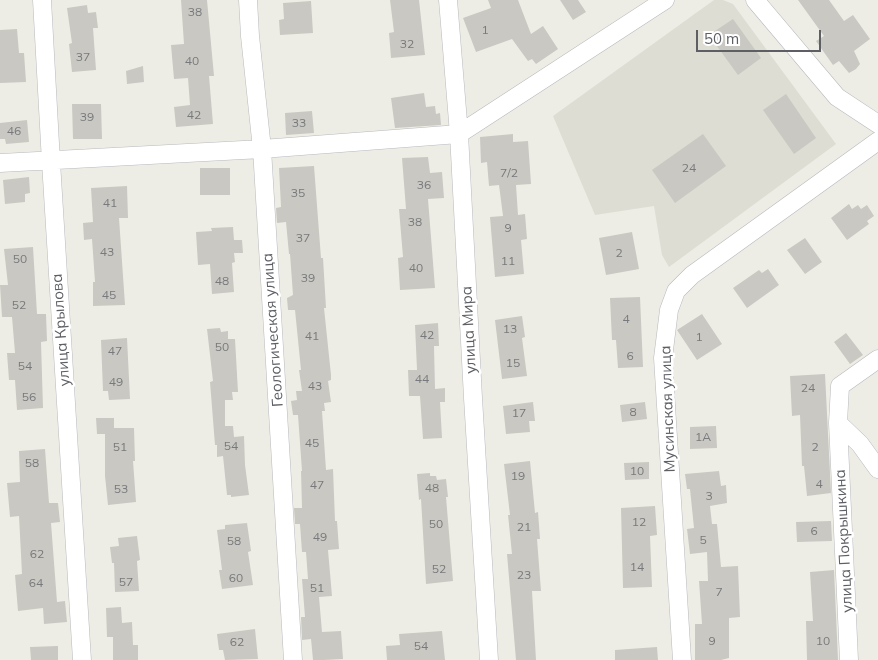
<!DOCTYPE html>
<meta charset="utf-8">
<style>
body{margin:0}
#map{position:relative;width:878px;height:660px;overflow:hidden;background:#eeede5;font-family:Mulish,sans-serif}
canvas{display:block}
.scale{position:absolute;left:696px;top:30px;width:125px;height:22px;box-sizing:border-box;border:2px solid #5d5f64;border-top:0;padding-left:6px;font-size:15px;line-height:18px;white-space:nowrap;color:#5d5f64;-webkit-text-stroke:4px #fff;paint-order:stroke}
</style>
<div id="map">
<canvas width="878" height="660"></canvas>
<div class="scale">50 m</div>
</div>
<script>
const ctx = document.querySelector('canvas').getContext('2d');
ctx.lineJoin = 'round';
function fill(path, color) { ctx.fillStyle = color; ctx.fill(path, 'evenodd'); }
function strokePath(path, color, width, dash) { ctx.strokeStyle = color; ctx.lineWidth = width; ctx.lineCap = dash ? 'butt' : 'round'; ctx.setLineDash(dash || []); ctx.stroke(path); }
function write(font, color, halo, rows, align = 'center') {
  ctx.font = font + ' Mulish,sans-serif'; ctx.lineWidth = 5; ctx.setLineDash([]); ctx.textBaseline = 'middle'; ctx.strokeStyle = halo; ctx.fillStyle = color; for (const [text, x, y, turn = 0] of rows) {
    ctx.save(); ctx.translate(x, y); ctx.rotate((+turn || 0) * Math.PI / 180); ctx.textAlign = isNaN(turn) ? turn : align; if (halo) ctx.strokeText(text, 0, 0); ctx.fillText(text, 0, 0); ctx.restore();
  }
}
const education = new Path2D(`
 M714,0H723L733,4L836,144L669,267L662,255L654,206L595,215L553,116Z`);
const building = new Path2D(`
 M181,0H207L214,76H209L213,124L176,127L174,107L190,105L188,78L174,79L171,45L184,44Z
 M390,0H419L425,55L391,58L389,33L394,32Z
 M488,0H518L531,34L543,26L558,49L536,64L532,59L528,61L512,39L476,52L463,18L491,8Z
 M560,0H578L586,12L573,20Z
 M798,0H829L844,21L853,15L870,39L854,51L860,64L856,69L849,73L839,61L833,65L816,41L824,36Z
 M311,1L313,33L280,35L279,20L284,19L283,3Z
 M87,5L88,13L96,12L98,28H93L96,70L72,72L69,44L72,43L67,8Z
 M733,19L761,58L738,75L709,35Z
 M17,29L19,53H24L26,82L0,83V30Z
 M143,66L144,82L127,84L126,71Z
 M424,93L426,107L435,106L436,114L440,113L441,125L395,128L391,98Z
 M786,94L816,138L794,154L763,110Z
 M72,104H101L102,139H73Z
 M312,111L314,133L286,135L285,113Z
 M27,120L29,142L6,144L5,139H0V123Z
 M513,134V142L528,141L531,184L516,185L518,215L525,214L527,239L521,240L524,274L495,277L490,217L503,216L499,185L489,186L487,162L481,163L480,137Z
 M703,134L726,166L675,203L652,170Z
 M428,157L430,173L442,172L444,198L428,199L435,288L400,290L398,258L403,257L399,209H406L402,158Z
 M314,166L321,258H323L326,308H324L331,375V380L328,381L331,402L324,403L325,411H322L326,470L333,469L335,521H337L339,549L328,550L332,596L319,597L322,632L341,631L343,659L324,660H313L311,639L302,640L301,617H305L302,579H308L306,552H302L300,524H295L294,508H302L301,471H302L298,415H293L291,401L297,400L296,391H302L299,370H301L295,310H288L287,298L293,295L290,254H289L286,222L277,223L276,208L281,207L279,168Z
 M200,168H230V195H200Z
 M29,177L30,193L25,194V202L5,204L3,180Z
 M127,186L128,218H119L125,305L93,306V282H95L92,239L84,240L83,223L93,222L91,188Z
 M849,204L852,209L858,205L861,209L867,205L874,216L867,221L869,224L847,240L831,218Z
 M233,227L234,240H242L243,253H234L235,262L232,263L234,292L212,294L210,264L198,265L196,232L212,231L211,228Z
 M632,232L639,269L606,275L599,238Z
 M805,238L822,262L805,274L787,250Z
 M33,247L37,314H46L47,341L41,342L43,408L17,410L15,380H9L7,353H15L12,317H2L0,285H8L4,249Z
 M768,269L779,285L747,308L733,288L759,270L762,273Z
 M640,297L643,367L618,368L616,340H612L610,298Z
 M702,314L722,344L697,360L677,330Z
 M522,316L525,337L522,338L527,376L502,379L495,320Z
 M438,323L439,346H434L435,389L445,388V402H440L442,438L423,439L420,396H409L408,370H417L415,325Z
 M220,328L221,332L228,331V339H235L238,392H232L233,400H225V426H233L234,437L244,436L245,465L249,495L231,497V495H227L223,456L217,457V445H215L210,382L213,381L207,329Z
 M846,333L863,355L850,364L834,342Z
 M127,338L130,399L109,400L108,391H103L101,340Z
 M825,374L831,493L807,496L804,466H802L800,415L792,416L790,376Z
 M533,402L535,421H529L530,432L506,434L503,406Z
 M645,402L647,419L622,422L620,405Z
 M96,418H114V428H134L135,461H133L136,502L108,505L105,476V434H97Z
 M716,426L717,448L690,449V427Z
 M45,449L49,503H58L60,522L51,523L57,602L65,601L67,622L44,624L43,608L18,611L15,575L22,574L19,516L10,517L7,483L20,482L19,451Z
 M530,461L535,513L538,512L540,539H537L541,591H532L536,660H516L507,554H512L508,515H510L504,464Z
 M649,462V479L625,480L624,463Z
 M719,471L721,486L726,485L727,503L710,506L712,524H717L721,567L738,566L740,617L729,618V658L721,660H695V624H702L699,581H708L707,552L690,554L687,529L694,528L690,489H687L685,474Z
 M430,473V476H436L437,480L446,479L448,497H446L453,581L426,584L421,499L419,500L417,474Z
 M655,506L657,535L650,536L652,587L623,588L621,508Z
 M831,521L832,541L797,542L796,522Z
 M247,523L251,551L248,552L253,585L222,589L219,570H222L217,530L225,529V525Z
 M137,536L140,560L137,561L139,591L115,592L114,563H112L110,547L119,546L118,538Z
 M834,570L838,660H807L806,621H813L810,572Z
 M121,607L122,623L132,622L133,645H138V660H113V637H107L106,608Z
 M255,629L258,659L225,660L223,650H219L217,634Z
 M442,631L445,660H387L386,646L400,645L399,634Z
 M58,646V660H31L30,647Z
 M657,647L658,660H615V650Z`);
const street = new Path2D(`
 M42,0L51,162L82,660
 M248,0L250,36L262,149L293,660
 M448,0L459,134L473,398L489,660
 M755,0L837,97L878,124
 M0,163L262,149L459,134L665,0
 M838,423L860,444L878,469
 M682,660L663,358L669,310L676,291L692,275L878,141
 M849,660L838,423L840,386L878,359`);
const numberNames = [
 ["38",195,12],
 ["1",485,30],
 ["32",407,44],
 ["37",83,57],
 ["40",192,61],
 ["42",194,115],
 ["39",87,117],
 ["33",299,123],
 ["46",14,131],
 ["24",689,168],
 ["7/2",509,173],
 ["36",424,185],
 ["35",298,193],
 ["41",110,203],
 ["38",415,222],
 ["9",508,228],
 ["37",303,238],
 ["43",107,252],
 ["2",619,253],
 ["50",20,259],
 ["11",508,261],
 ["40",416,268],
 ["39",308,278],
 ["48",222,281],
 ["45",109,295],
 ["52",19,305],
 ["4",626,319],
 ["13",510,329],
 ["42",427,335],
 ["41",312,336],
 ["1",699,337],
 ["50",222,347],
 ["47",115,351],
 ["6",630,356],
 ["15",513,363],
 ["54",25,366],
 ["44",422,379],
 ["49",116,382],
 ["43",315,386],
 ["24",808,388],
 ["56",29,397],
 ["8",633,412],
 ["17",519,413],
 ["1А",703,437],
 ["45",312,443],
 ["54",231,446],
 ["51",120,447],
 ["2",815,447],
 ["58",32,463],
 ["10",637,471],
 ["19",518,476],
 ["4",819,484],
 ["47",317,485],
 ["48",432,488],
 ["53",121,489],
 ["3",709,496],
 ["12",639,522],
 ["50",436,524],
 ["21",524,527],
 ["6",814,531],
 ["49",320,537],
 ["5",703,540],
 ["58",234,541],
 ["62",37,554],
 ["14",637,567],
 ["52",439,569],
 ["23",524,575],
 ["60",236,578],
 ["57",126,582],
 ["64",36,583],
 ["51",317,588],
 ["7",719,592],
 ["9",712,641],
 ["10",823,641],
 ["62",237,642],
 ["54",421,646]
];
const streetNames = [
 ["улица Крылова",61,330,-94],
 ["Геологическая улица",273,330,-94],
 ["улица Мира",469,330,-93],
 ["Мусинская улица",668,409,-92],
 ["улица Покрышкина",844,541,-93]
];
fill(education, '#ddddd4');
fill(building, '#c9c8c2');
strokePath(street, '#b7b9bd', 19);
strokePath(street, '#fff', 18);
write('12px', '#78797c', null, numberNames);
write('15px', '#5d5f64', '#fff', streetNames);
</script>
